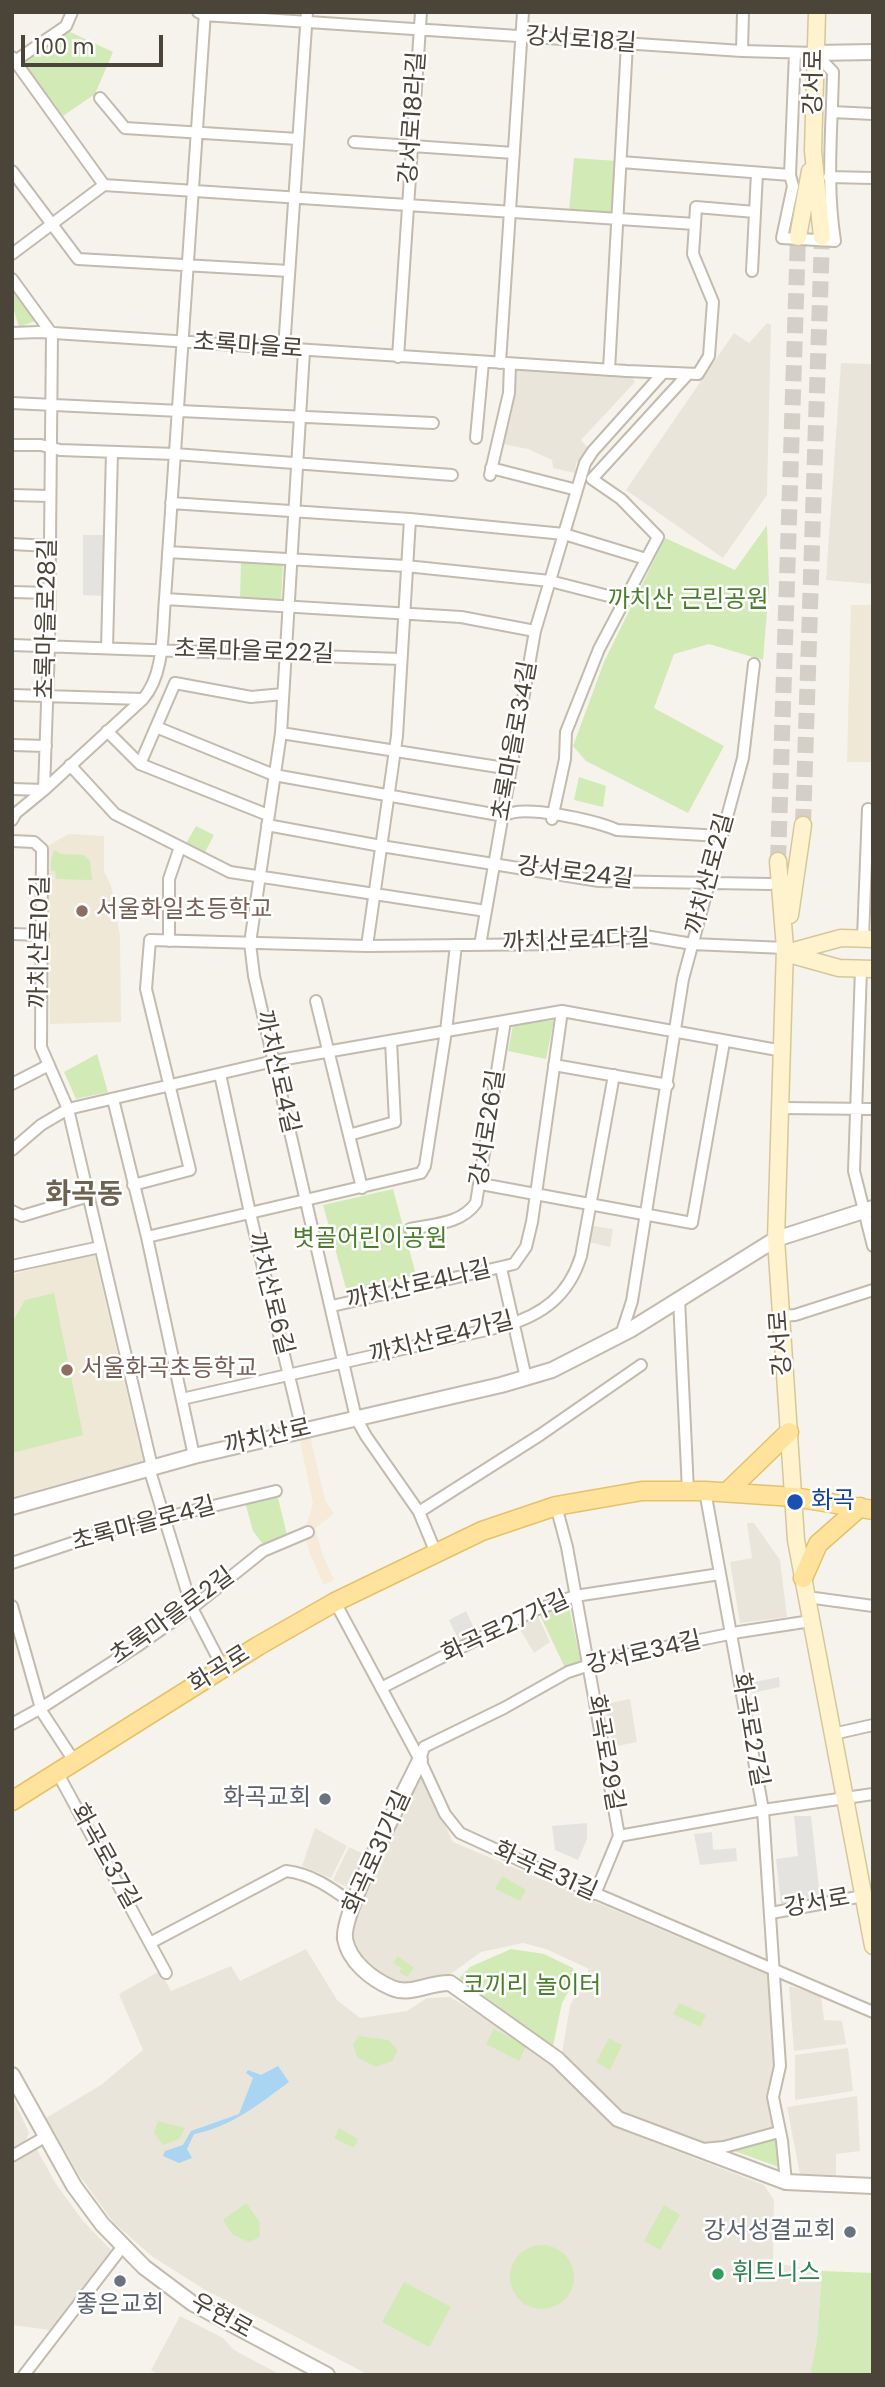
<!DOCTYPE html>
<meta charset="utf-8">
<style>
body{margin:0}
#map{position:relative;width:885px;height:2387px;overflow:hidden;background:#f6f3ec;font-family:Poppins,sans-serif}
canvas{display:block}
.frame{position:absolute;inset:0;border:14px solid #4b4439;pointer-events:none}
.scale{position:absolute;left:21px;top:35px;width:142px;height:32px;box-sizing:border-box;border:4px solid #4b4439;border-top:0;padding-left:9px;font-size:21px;line-height:24px;white-space:nowrap;color:#4b4439;-webkit-text-stroke:5px #fff;paint-order:stroke}
</style>
<div id="map">
<canvas width="885" height="2387"></canvas>
<div class="frame"></div>
<div class="scale">100 m</div>
</div>
<script>
const ctx = document.querySelector('canvas').getContext('2d');
ctx.lineJoin = 'round';
function fill(path, color) { ctx.fillStyle = color; ctx.fill(path, 'evenodd'); }
function strokePath(path, color, width, dash) { ctx.strokeStyle = color; ctx.lineWidth = width; ctx.lineCap = dash ? 'butt' : 'round'; ctx.setLineDash(dash || []); ctx.stroke(path); }
function write(font, color, halo, rows, align = 'center') {
  ctx.font = font + ' Poppins,"Noto Sans KR",sans-serif'; ctx.lineWidth = 5; ctx.setLineDash([]); ctx.textBaseline = 'middle'; ctx.strokeStyle = halo; ctx.fillStyle = color; for (const [text, x, y, turn = 0] of rows) {
    ctx.save(); ctx.translate(x, y); ctx.rotate((+turn || 0) * Math.PI / 180); ctx.textAlign = isNaN(turn) ? turn : align; if (halo) ctx.strokeText(text, 0, 0); ctx.fillText(text, 0, 0); ctx.restore();
  }
}
const residential = new Path2D(`
 M767,323L771,325L767,495L723,558L626,490L734,333L749,343Z
 M841,363L873,364V584L826,580Z
 M510,364L627,371L635,382L581,440L588,448L576,464L575,473L553,468L552,460L528,449L497,443Z
 M592,1226L613,1229L610,1247L589,1242Z
 M747,1523H754L780,1560L787,1617L740,1623L730,1562L752,1558Z
 M537,1614L550,1642L534,1653L518,1626Z
 M630,1699L637,1742L613,1747L605,1704Z
 M422,1777L453,1842L771,1976L775,2067L768,2097L773,2129L713,2146L695,2143L622,2115L562,2053L570,2006L589,1969L546,1949L523,1943L481,1952L452,1973L409,1985L394,1982L363,1962L350,1938L358,1905L416,1778Z
 M315,1828L347,1846L331,1878L302,1866Z
 M349,1847L370,1857L354,1891L333,1880Z
 M306,1949L337,2000L360,2018L407,2011L427,1998L450,1997L527,2043L554,2065L614,2127L764,2185L774,2200L773,2263L822,2271L817,2339L810,2375H369L202,2288L153,2257L114,2223L79,2175L46,2118L101,2085L143,2050L119,1994L160,1971L171,1991L231,1966L240,1981Z
 M789,1986L821,1995L824,2020L842,2021L846,2044L794,2051Z
 M848,2048L853,2091L795,2100V2055Z
 M12,2096L29,2133L25,2142L12,2149Z
 M857,2096L860,2151L836,2154V2175L800,2174L787,2107Z
 M36,2148L56,2184L83,2221L111,2250L50,2330L12,2325V2161Z
 M180,2316L223,2338L234,2350L281,2375H159L151,2370Z`);
const commercial = new Path2D(`
 M310,1436L325,1500L334,1514L315,1528L322,1553L334,1580L324,1585L310,1554L303,1529L307,1523L313,1504L300,1441Z`);
const education = new Path2D(`
 M851,605H873V762H847Z
 M68,834L104,836V872L111,885L120,936L121,1022L50,1024L48,846Z
 M94,1253L143,1461L12,1497V1279L15,1274Z`);
const green = new Path2D(`
 M68,31L113,52L95,94L63,116L23,62Z
 M574,158L617,161L613,214L569,211Z
 M12,291L35,321L19,327L12,304Z
 M767,525L769,586L763,660L709,644L674,654L654,708L724,746L688,813L586,761L573,746L604,662L665,538L735,570Z
 M241,560L283,562L281,603L240,600Z
 M579,777L606,786L603,807L574,800Z
 M196,826L214,835L203,856L184,847Z
 M54,850L61,854L84,855L90,861L92,880L56,879L55,871H51V860Z
 M554,1020L546,1059L508,1051L513,1025Z
 M97,1054L108,1092L76,1099L64,1072Z
 M393,1189L416,1275L347,1292L323,1205Z
 M54,1293L83,1435L12,1453V1323L25,1300Z
 M277,1494L288,1539L266,1548L253,1531L245,1502Z
 M568,1603L581,1662L565,1668L539,1613Z
 M502,1876L526,1890L520,1901L495,1889Z
 M511,1949L544,1954L573,1968L576,1978L562,2003L553,2046L459,1978L470,1967Z
 M398,1956L414,1968L407,1977L399,1972L402,1968L393,1963Z
 M680,2003L706,2015L700,2027L673,2014Z
 M494,2029L526,2046L519,2061L486,2044Z
 M358,2036L389,2040L398,2051L392,2061L376,2067L357,2057L353,2045Z
 M609,2038L622,2045L610,2070L596,2062Z
 M158,2121L185,2128L179,2139L163,2145L154,2133Z
 M339,2128L358,2139L354,2148L334,2138Z
 M776,2139L784,2169L729,2149Z
 M246,2203L259,2221L260,2237L249,2242L233,2235L223,2220Z
 M664,2205L680,2215L660,2250L644,2241Z
 M510 2277a32 32 0 1 1 64 0a32 32 0 1 1-64 0Z
 M822,2271L873,2273V2363L870,2375H810L817,2339Z
 M404,2282L451,2307L429,2347L382,2322Z`);
const parking = new Path2D(`
 M83,535H105V596L83,595Z
 M466,1611L477,1634L459,1641L449,1620Z
 M779,1677L780,1687L752,1693L750,1683Z
 M794,1816H811L820,1896L781,1905L776,1859L798,1856Z
 M587,1823V1839L578,1860L555,1850L552,1826Z
 M712,1832L713,1850L736,1848L737,1861L700,1865L694,1834Z`);
const water = new Path2D(`
 M278,2066L289,2082C259,2104 231,2127 194,2134L187,2149L192,2158L179,2163L163,2156L165,2151L183,2145L191,2131L239,2114L253,2078L246,2073L248,2070L261,2075Z`);
const secondaryTunnel = new Path2D(`
 M803,825L822,237
 M778,861L798,237`);
const minor = new Path2D(`
 M198,12L204,15L742,51L815,53L833,72C832,129 826,184 835,241L782,238L793,186L790,175
 M742,51L743,12
 M12,57L104,185
 M12,63L66,26L72,12
 M100,98L125,128L298,139
 M832,112L873,114
 M354,142L514,153
 M621,162L790,175L795,53
 M12,171L78,259L289,271
 M829,177L873,178
 M695,224L696,207L755,212
 M12,254L104,185L695,224L693,254L713,302L709,356L698,374L627,371L39,332L12,333
 M752,271L757,173
 M12,279L52,334
 M284,349L307,12
 M304,351L281,733L250,943L254,976L356,1418L366,1436L419,1512L436,1553
 M398,357L421,12
 M500,363L523,12
 M609,370L627,44
 M12,403L433,423
 M476,438L483,362
 M12,445H41L60,450L175,454L452,475
 M491,468L577,490
 M490,475L509,393L510,364
 M12,495L49,496
 M171,503L410,519L564,534L646,559
 M12,544L49,546
 M168,552L406,566L550,581L624,600
 M12,592L49,593
 M165,599L461,617L535,631
 M12,645L401,659
 M107,648L112,452
 M12,695L143,699
 M156,727L274,775L504,816C522,803 596,821 617,830L721,836
 M107,731L140,764L268,815
 M281,733L511,769
 M12,745L46,746
 M140,764L175,683L251,697L283,694
 M70,765L115,814L230,872L486,911
 M12,789L44,790L49,647L52,334
 M552,819L565,759L566,732L599,649L658,537L621,499L592,479L688,374
 M12,820L16,813L44,790L143,699C165,674 162,631 165,599L205,12
 M267,825L381,846L599,881L770,884
 M12,841L34,842L42,849L41,1047L68,1109L152,1467
 M12,934L43,935
 M863,938L868,809L873,810
 M169,941V879L180,847
 M480,945L535,631L585,463L593,451L662,374
 M367,946L397,736L410,519
 M861,969L854,1171L873,1246
 M316,1001L362,1188
 M554,1065L668,1085
 M220,1074L250,1213L302,1430
 M12,1084L49,1065
 M113,1099L147,1237L194,1456
 M781,1108L873,1109
 M349,1135L395,1122L391,1041
 M12,1150L41,1125L68,1109L274,1061L562,1011L783,1051
 M481,1184L692,1223L724,1042
 M133,1185L190,1170L146,989L150,940L367,946L563,944L645,936L692,944L785,948
 M12,1211L22,1216L89,1196
 M410,1229C434,1224 461,1224 476,1203L505,1021
 M147,1237L421,1173L425,1166L446,1031L456,945
 M12,1266L100,1247
 M501,1268L526,1378
 M679,1299L688,1491
 M332,1306L514,1264L526,1247L532,1222L562,1011
 M780,1316L795,1315L873,1290
 M621,1335L632,1301L683,979L743,758L754,664
 M182,1399L504,1326C543,1315 569,1295 581,1256L614,1075
 M149,1468L192,1608L223,1668
 M705,1491L763,1810L780,2066L773,2097L782,2141L786,2182
 M556,1506L567,1547L619,1836
 M419,1512L540,1435L641,1365
 M12,1563L108,1531L276,1491
 M807,1597L873,1606
 M335,1602L420,1760L445,1814L460,1833L543,1871L873,2012
 M12,1606L42,1712L74,1761
 M381,1688L535,1610L575,1596L720,1574
 M12,1724L41,1708L139,1645L192,1608L263,1551L308,1532
 M833,1734L873,1725
 M420,1760L424,1747L504,1708L568,1672L611,1658L739,1632L811,1621
 M57,1772L166,1973
 M595,1894L619,1836L763,1810L873,1794
 M771,1913L863,1896
 M150,1943L286,1871C312,1874 331,1888 352,1903
 M703,2149L724,2147L779,2132
 M12,2156L45,2137
 M24,2375L123,2246`);
const tertiary = new Path2D(`
 M815,53L873,52
 M12,1507L194,1456L501,1385L552,1370L630,1330L776,1239L873,1208
 M420,1760C405,1792 341,1912 345,1939C349,1961 371,1979 392,1988C411,1996 430,1982 450,1983L557,2059L618,2119L786,2182L873,2186
 M12,2075L74,2186L102,2224L144,2267L192,2303L327,2375`);
const secondary = new Path2D(`
 M817,12L813,151L822,237
 M798,237L810,171
 M778,861L785,948L776,1239L796,1540L873,1946
 M790,915L803,825
 M785,953L839,968L873,969
 M786,953L841,938L873,939`);
const primary = new Path2D(`
 M727,1492L789,1432
 M803,1578L818,1544L860,1507
 M12,1801L258,1646L335,1602L482,1531L556,1506L642,1491H705L794,1497L873,1510`);
const markers = [
 [82,911,7,"#8d6e63"],
 [67,1370,7,"#8d6e63"],
 [795,1502,9,"#1a4fb4"],
 [325,1799,7,"#6b7280"],
 [850,2232,7,"#6b7280"],
 [718,2274,7,"#2e9e5b"],
 [120,2281,7,"#6b7280"]
];
const streetNames = [
 ["강서로18길",581,41,4],
 ["강서로",815,82,-89],
 ["강서로18라길",414,118,-86],
 ["초록마을로",248,347,4],
 ["초록마을로28길",48,619,-89],
 ["초록마을로22길",254,653,2],
 ["초록마을로34길",516,741,-80],
 ["강서로24길",575,874,7],
 ["까치산로2길",711,874,-75],
 ["까치산로10길",41,942,-89],
 ["까치산로4다길",576,942,-2],
 ["까치산로4길",276,1072,77],
 ["강서로26길",489,1128,-81],
 ["까치산로4나길",419,1286,-13],
 ["까치산로6길",269,1294,76],
 ["까치산로4가길",442,1339,-14],
 ["강서로",782,1343,-94],
 ["까치산로",268,1438,-13],
 ["초록마을로4길",144,1525,-15],
 ["초록마을로2길",173,1617,-36],
 ["화곡로27가길",506,1628,-25],
 ["강서로34길",644,1654,-13],
 ["화곡로",220,1670,-32],
 ["화곡로27길",749,1730,80],
 ["화곡로29길",604,1753,80],
 ["화곡로31가길",378,1853,-66],
 ["화곡로37길",104,1857,61],
 ["화곡로31길",545,1872,24],
 ["강서로",817,1904,-10],
 ["우현로",221,2317,29]
];
const parkNames = [
 ["까치산 근린공원",688,601],
 ["볏골어린이공원",370,1240],
 ["코끼리 놀이터",532,1987]
];
const educationNames = [
 ["서울화일초등학교",96,911],
 ["서울화곡초등학교",81,1370]
];
const transitNames = [
 ["화곡",811,1502]
];
const worshipNames = [
 ["화곡교회",311,1799],
 ["강서성결교회",836,2232],
 ["좋은교회",120,2306,"center"]
];
const leisureNames = [
 ["휘트니스",732,2274]
];
const quarterNames = [
 ["화곡동",84,1196]
];
fill(residential, '#eae5da');
fill(commercial, '#f7ead8');
fill(education, '#efe8d6');
fill(green, '#d2eab5');
fill(parking, '#e5e3e0');
fill(water, '#a9d4f2');
strokePath(secondaryTunnel, '#d4d0c8', 16, [16, 8]);
strokePath(minor, '#c2bbae', 14);
strokePath(tertiary, '#c2bbae', 18);
strokePath(secondary, '#d6c79b', 19);
strokePath(primary, '#e6c16a', 21);
strokePath(minor, '#fff', 10);
strokePath(tertiary, '#fff', 14);
strokePath(secondary, '#fff3cd', 16);
strokePath(primary, '#ffe39c', 18);
for (const [x, y, r, color] of markers) { const dot = new Path2D(); dot.arc(x, y, r, 0, 2 * Math.PI); ctx.fillStyle = color; ctx.fill(dot); strokePath(dot, '#fff', 2.5); }
write('24px', '#4b4439', '#fff', streetNames);
write('24px', '#4a7f2a', '#fff', parkNames);
write('24px', '#785e54', '#fff', educationNames, 'left');
write('24px', '#164399', '#fff', transitNames, 'left');
write('24px', '#5b616d', '#fff', worshipNames, 'right');
write('24px', '#27864d', '#fff', leisureNames, 'left');
write('bold 28px', '#6e6250', '#fff', quarterNames);
</script>
